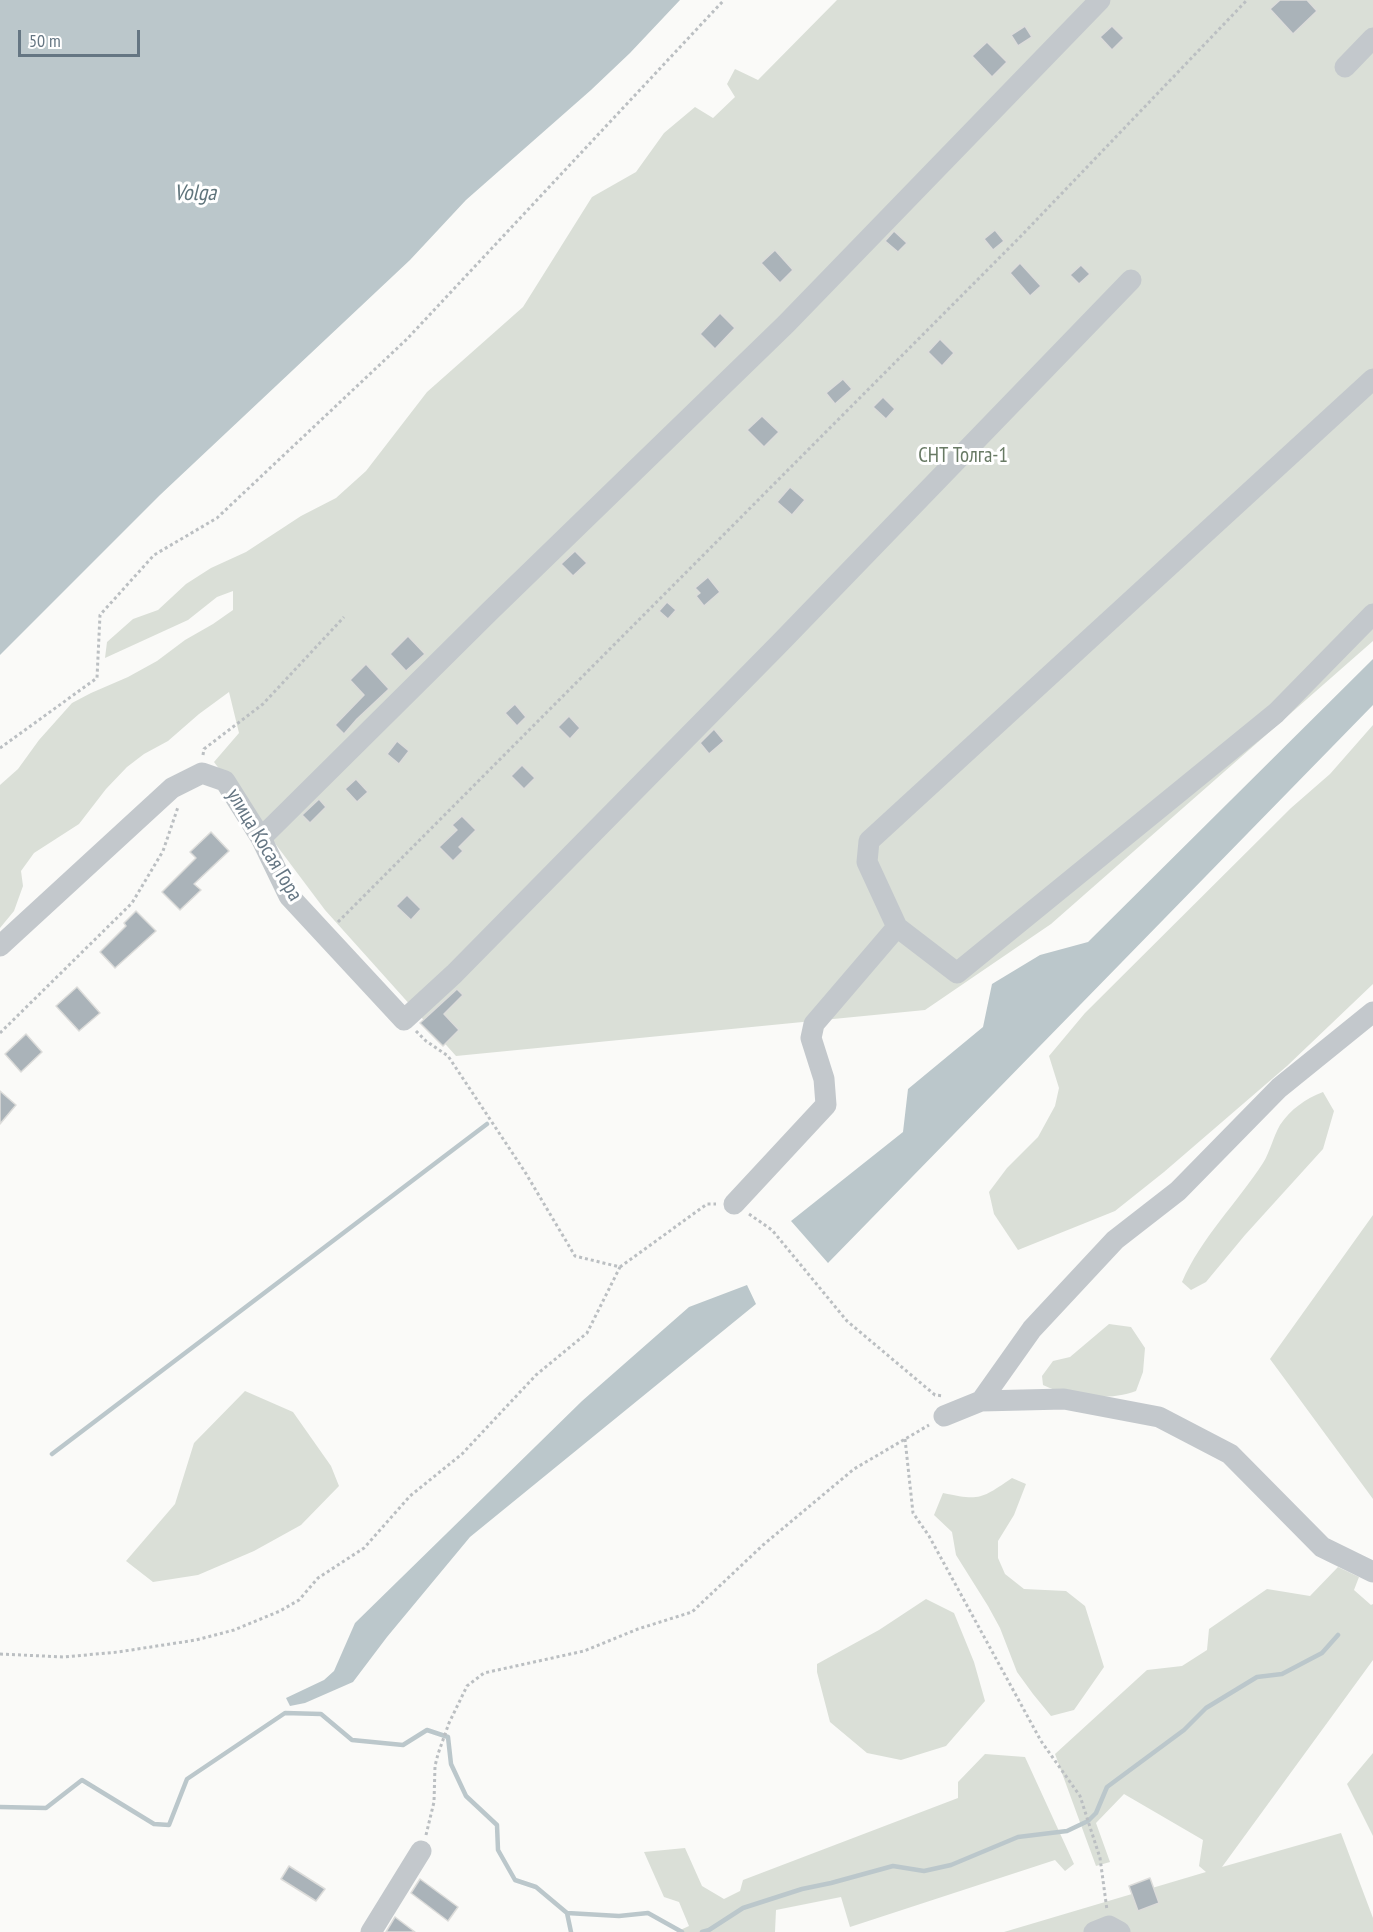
<!DOCTYPE html>
<meta charset="utf-8">
<style>
body{margin:0}
#map{position:relative;width:1373px;height:1932px;overflow:hidden;background:#fafaf8;font-family:"PT Sans Narrow",sans-serif}
canvas{display:block}
.scale{position:absolute;left:18px;top:30px;width:122px;height:27px;box-sizing:border-box;border:3px solid #657683;border-top:0;padding-left:8px;font-size:18px;line-height:21px;white-space:nowrap;color:#657683;-webkit-text-stroke:4px #fff;paint-order:stroke}
</style>
<div id="map">
<canvas width="1373" height="1932"></canvas>
<div class="scale">50 m</div>
</div>
<script>
const ctx = document.querySelector('canvas').getContext('2d');
ctx.lineJoin = 'round';
function fill(path, color) { ctx.fillStyle = color; ctx.fill(path, 'evenodd'); }
function strokePath(path, color, width, dash) { ctx.strokeStyle = color; ctx.lineWidth = width; ctx.lineCap = dash ? 'butt' : 'round'; ctx.setLineDash(dash || []); ctx.stroke(path); }
function write(font, color, halo, rows, align = 'center') {
  ctx.font = font + ' "PT Sans Narrow",sans-serif'; ctx.lineWidth = 6; ctx.setLineDash([]); ctx.textBaseline = 'middle'; ctx.strokeStyle = halo; ctx.fillStyle = color; for (const [text, x, y, turn = 0] of rows) {
    ctx.save(); ctx.translate(x, y); ctx.rotate((+turn || 0) * Math.PI / 180); ctx.textAlign = isNaN(turn) ? turn : align; if (halo) ctx.strokeText(text, 0, 0); ctx.fillText(text, 0, 0); ctx.restore();
  }
}
const green = new Path2D(`
 M837,0H1373V641L1051,924L925,1010L456,1056L325,910L214,762L239,733L229,692L199,714L168,741L144,754L127,767L106,789L79,824L34,853L21,871L23,886L14,911L0,928V785L18,769L39,740L72,703L91,693L128,677L157,661L185,640L213,624L233,610V591L217,597L188,620L105,658L107,642L133,619L158,610L186,584L211,568L246,552L301,516L336,498L366,471L427,392L523,307L592,197L636,172L664,133L695,107L713,118L735,97L727,84L735,69L758,80Z
 M1373,725V984L1287,1066L1164,1172L1115,1211L1018,1250L994,1214L989,1192L1007,1168L1038,1137L1055,1106L1059,1088L1049,1056L1085,1013L1291,808L1330,774Z
 M1323,1092L1334,1111L1323,1149L1245,1235L1206,1282L1191,1290L1182,1282C1201,1238 1237,1203 1263,1163C1270,1152 1273,1137 1280,1125C1291,1109 1305,1099 1323,1092Z
 M1373,1215V1499L1270,1359Z
 M1109,1324L1131,1327L1145,1348L1143,1372L1136,1391C1108,1401 1070,1398 1043,1385L1042,1376L1053,1361L1070,1357Z
 M245,1391L293,1412L331,1466L339,1486L301,1525L254,1551L198,1575L153,1582L126,1561L175,1504L194,1443Z
 M1012,1478L1026,1484L1014,1515L998,1541V1558L1005,1574L1024,1589L1066,1591L1085,1606L1104,1667L1074,1710L1051,1716L1033,1694L1017,1672L1000,1628L988,1606L956,1555L952,1532L934,1515L943,1493C980,1501 981,1499 1012,1478Z
 M1338,1567L1359,1577L1354,1590L1371,1605L1373,1604V1660L1222,1867L1341,1833L1373,1918V1932H1004L1206,1872L1199,1866L1203,1840L1124,1794L1096,1823L1110,1862L1096,1866L1055,1754L1147,1670L1182,1666L1207,1650L1209,1629L1267,1589L1310,1596Z
 M926,1599L954,1613L974,1662L985,1701L946,1746L901,1760L867,1753L830,1722L817,1672V1664L879,1630Z
 M1373,1753V1836L1347,1784Z
 M985,1754L1025,1757L1074,1864L1065,1871L1055,1860L850,1927L841,1897L776,1910L775,1932H676L689,1926L679,1902L664,1897L644,1852L685,1848L702,1886L724,1899L740,1891L743,1880L958,1798V1782Z`);
const water = new Path2D(`
 M0,0H680L630,53L591,90L466,200L410,260L160,495L0,655Z
 M1373,659V705L828,1263L791,1221L903,1132L908,1089L983,1027L992,984L1040,955L1088,942Z
 M747,1285L756,1304L470,1537L387,1637L353,1682L305,1703L290,1706L286,1698L324,1680L334,1671L355,1623L582,1401L689,1307Z`);
const stream = new Path2D(`
 M52,1454L487,1124
 M0,1807L46,1808L82,1780L154,1824L169,1825L187,1779L285,1713L321,1714L352,1740L403,1745L427,1730L448,1737L451,1764L466,1796L497,1825L498,1850L515,1880L536,1887L567,1913L571,1932
 M567,1913L619,1916L648,1913L682,1932
 M702,1932L709,1930L743,1908L802,1889L831,1883L893,1866L924,1871L951,1865L1018,1837L1067,1831L1088,1821L1096,1813L1107,1787L1184,1730L1206,1708L1257,1677L1282,1674L1322,1653L1338,1635`);
const building = new Path2D(`
 M1280,0H1307L1317,11L1293,34L1270,9Z
 M1025,26L1032,37L1018,46L1011,35Z
 M1112,26L1124,38L1112,50L1100,37Z
 M987,42L1007,62L992,77L972,56Z
 M995,230L1004,241L993,250L984,239Z
 M894,231L907,243L898,252L885,241Z
 M775,250L793,270L780,283L761,263Z
 M1020,263L1041,286L1030,296L1010,273Z
 M1081,265L1090,274L1079,284L1070,275Z
 M720,313L735,328L715,349L700,334Z
 M940,339L954,353L942,366L928,352Z
 M843,379L852,389L835,404L826,393Z
 M883,397L895,409L886,419L873,407Z
 M762,416L779,432L764,447L747,430Z
 M790,487L805,500L792,515L777,502Z
 M575,551L587,563L573,576L561,564Z
 M708,577L720,592L704,606L696,596L700,593L695,588Z
 M667,602L676,610L668,619L659,611Z
 M408,636L425,654L406,671L390,654Z
 M366,664L389,689L357,719L344,734L335,725L364,695L350,680Z
 M515,704L526,717L517,726L505,713Z
 M569,716L580,728L570,739L558,727Z
 M714,729L724,741L709,754L700,743Z
 M397,741L409,751L399,764L387,754Z
 M522,765L535,778L524,789L511,776Z
 M356,779L368,792L357,802L345,789Z
 M319,799L326,807L310,823L302,815Z
 M462,816L476,830L459,847L463,851L453,861L439,847L457,830L452,825Z
 M211,832L229,851L194,884L201,890L180,910L162,892L196,858L190,852Z
 M407,895L421,909L411,920L396,906Z
 M136,911L156,931L115,968L100,952L126,926L124,923Z
 M77,987L100,1013L79,1031L56,1006Z
 M457,989L463,995L444,1014L459,1030L443,1046L420,1023Z
 M26,1034L42,1052L21,1072L5,1054Z
 M0,1091L16,1105L0,1124Z
 M289,1866L325,1889L316,1901L281,1879Z
 M1150,1878L1159,1903L1138,1911L1129,1886Z
 M420,1879L458,1907L448,1921L411,1893Z
 M395,1917L415,1932H386Z`);
const path = new Path2D(`
 M0,748L97,678L100,615L154,555L217,518L407,339L724,0
 M203,755L204,749L263,704L344,617
 M338,922L1022,235L1247,0
 M416,1031L426,1041L448,1056L525,1172L575,1256L620,1267L707,1204H716
 M0,1033L132,903L163,851L178,807
 M749,1214L772,1230L847,1321L935,1395L944,1396
 M905,1439L913,1513L929,1536L1041,1741L1080,1796L1100,1858L1107,1910
 M0,1654L64,1657L118,1652L196,1640L234,1630L280,1611L299,1600L318,1578L364,1548L410,1496L462,1454L536,1375L587,1333L620,1267
 M426,1835L434,1802L435,1766L438,1754L449,1723L467,1686L484,1673L584,1651L638,1629L692,1612L763,1545L854,1469L929,1425`);
const minor = new Path2D(`
 M1345,67L1373,38
 M261,838L490,611L786,324L1100,0
 M897,927L867,862L869,841L1373,379
 M0,946L172,788L202,773L225,781L261,838L289,896L404,1020L454,974L781,642L1131,280
 M734,1204L826,1105L824,1079L811,1038L814,1024L897,927L957,973L1276,713L1373,614
 M981,1401L1064,1399L1159,1417L1230,1454L1322,1547L1373,1572
 M944,1416L981,1401L1032,1329L1115,1240L1178,1191L1279,1088L1373,1012
 M371,1932L421,1851
 M1094,1932L1109,1926L1120,1932`);
const parkNames = [
 ["СНТ Толга-1",963,456]
];
const streetNames = [
 ["улица Косая Гора",264,845,59]
];
const waterNames = [
 ["Volga",195,194]
];
fill(green, '#dadfd7');
fill(water, '#bbc7cb');
strokePath(stream, '#bbc7cb', 4.5);
fill(building, '#aab3b9');
strokePath(building, '#dcdcda', 1.5);
strokePath(path, '#bbbfc2', 3, [3, 3]);
strokePath(minor, '#c3c8cc', 21);
write('21px', '#687a64', '#fff', parkNames);
write('21px', '#657683', '#fff', streetNames);
write('italic 22px', '#60757c', '#fff', waterNames);
</script>
